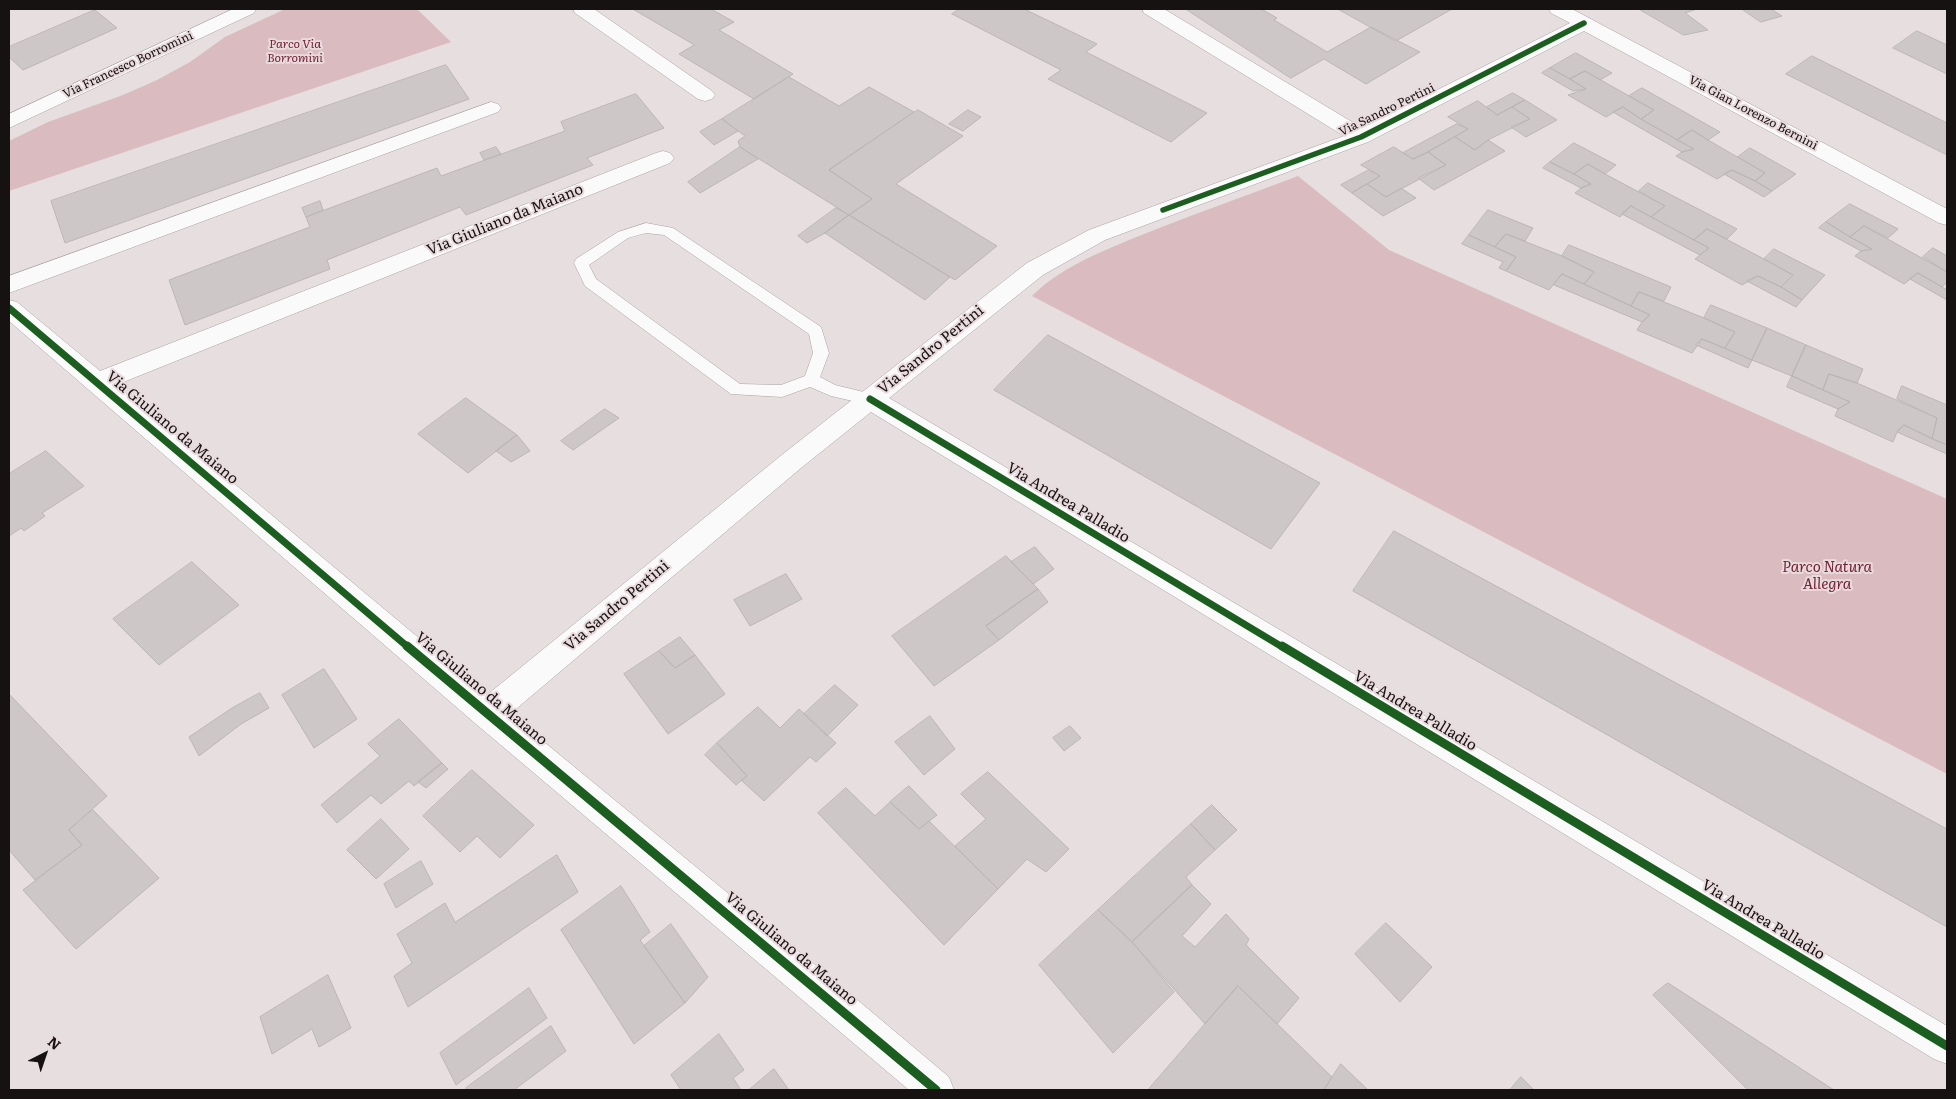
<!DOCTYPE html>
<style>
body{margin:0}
#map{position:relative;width:1956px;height:1099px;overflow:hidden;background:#e6dedf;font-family:Literata,serif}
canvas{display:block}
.frame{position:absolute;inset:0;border:10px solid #161212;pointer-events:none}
.north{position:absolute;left:20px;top:1029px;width:50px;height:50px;-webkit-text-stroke:4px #e9dbdd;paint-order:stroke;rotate:41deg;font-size:14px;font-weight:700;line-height:20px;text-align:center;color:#161212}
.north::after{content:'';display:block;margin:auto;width:18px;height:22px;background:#161212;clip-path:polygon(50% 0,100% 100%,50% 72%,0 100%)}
</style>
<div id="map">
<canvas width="1956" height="1099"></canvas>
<div class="frame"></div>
<div class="north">N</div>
</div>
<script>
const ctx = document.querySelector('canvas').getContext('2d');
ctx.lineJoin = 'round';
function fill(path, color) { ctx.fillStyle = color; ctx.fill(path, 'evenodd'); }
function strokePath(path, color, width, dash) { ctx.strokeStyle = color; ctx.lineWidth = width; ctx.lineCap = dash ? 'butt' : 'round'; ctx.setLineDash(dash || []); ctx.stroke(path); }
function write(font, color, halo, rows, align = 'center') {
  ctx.font = font + ' Literata,serif'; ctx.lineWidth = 4; ctx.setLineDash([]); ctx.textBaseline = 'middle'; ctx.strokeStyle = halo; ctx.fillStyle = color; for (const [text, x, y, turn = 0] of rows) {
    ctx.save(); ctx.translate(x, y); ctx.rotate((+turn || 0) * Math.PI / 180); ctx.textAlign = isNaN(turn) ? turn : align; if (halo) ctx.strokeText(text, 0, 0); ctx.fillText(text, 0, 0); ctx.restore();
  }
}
const green = new Path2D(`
 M285,9H417L451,42L9,191V141L48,122L123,95L157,80L190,62L225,37Z
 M1298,176L1389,250L1947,499V774L1032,296C1060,268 1098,253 1134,238C1188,216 1243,197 1298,176Z`);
const building = new Path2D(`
 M633,9H711L734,22L719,30L793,74L754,99L679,54L694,45Z
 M960,9H1024L1097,44L1086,52L1207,113L1171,142L1048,79L1061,70L952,14Z
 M1186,9H1261L1277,18L1274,20L1327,52L1371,27L1420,52L1366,84L1324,59L1291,78Z
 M1338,9H1452L1396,41Z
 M1639,9H1697L1685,13L1708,30L1684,35Z
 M1742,9H1771L1782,16L1761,22Z
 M95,10L117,28L23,70L9,57V47Z
 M1917,31L1947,45V74L1893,48Z
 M1576,53L1612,73L1600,80L1585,71L1570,79L1550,68Z
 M1812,56L1947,123V155L1786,74Z
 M446,65L469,99L65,243L51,201Z
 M1550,68L1570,79L1586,89L1573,91L1542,73Z
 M1585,71L1629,96L1654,110L1641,119L1623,107L1606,117L1568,95L1586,89L1570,79Z
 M789,77L839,106L869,87L914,112L829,170L872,199L849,215L740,147L738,141L745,136L722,119Z
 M1642,88L1720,132L1708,140L1692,130L1677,140L1641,119L1654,110L1629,96Z
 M1513,93L1525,100L1497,115L1487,107Z
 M636,94L664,128L587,158L593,165L466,215L460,207L327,260L330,269L185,325L169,280L310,227L306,217L437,168L441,176L565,131L561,122Z
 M1525,100L1557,120L1526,137L1511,127L1530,119L1512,107Z
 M1478,101L1497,115L1512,107L1530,119L1488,140L1475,150L1455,137L1468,129L1448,117Z
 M1623,107L1641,119L1694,149L1682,152L1613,112Z
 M918,110L963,136L896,184L997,246L955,280L849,215L872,199L829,170Z
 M968,110L981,117L963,131L949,124Z
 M722,119L738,131L714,145L700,132Z
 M1457,124L1468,129L1428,152L1413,159L1403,153Z
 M1692,130L1708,140L1765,173L1755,181L1732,170L1717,179L1676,156L1682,152L1694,149L1677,140Z
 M1455,137L1475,150L1488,140L1505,151L1434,190L1418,178L1446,165L1428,152Z
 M1574,143L1616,165L1605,174L1588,164L1574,174L1550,162Z
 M496,147L501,154L484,160L480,153Z
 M740,147L758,159L700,193L688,182Z
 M1394,147L1413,159L1428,152L1446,165L1386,197L1367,184L1380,176L1361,165Z
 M1750,148L1796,174L1772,191L1755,181L1765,173L1738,157Z
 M1550,162L1574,174L1591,184L1581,188L1543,168Z
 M1588,164L1605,174L1665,206L1651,217L1631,206L1620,217L1575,193L1581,188L1591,184L1574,174Z
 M1369,170L1380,176L1352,193L1341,185Z
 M1732,170L1755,181L1772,191L1764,197L1724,174Z
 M1648,183L1737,229L1727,239L1707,229L1694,240L1651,217L1665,206L1639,191Z
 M1367,184L1386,197L1401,188L1416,198L1383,216L1352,193Z
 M320,201L323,210L306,217L302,208Z
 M1850,204L1898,229L1888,238L1864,226L1850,237L1826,222Z
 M1631,206L1694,240L1709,248L1700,255L1622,214Z
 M836,208L849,215L825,233L807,243L798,236Z
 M1488,210L1533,228L1525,241L1506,234L1495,247L1469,235Z
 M849,215L950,277L925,300L825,233Z
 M1826,222L1850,237L1872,249L1861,251L1819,228Z
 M1864,226L1947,272V282L1942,287L1918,273L1904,284L1855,256L1861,251L1872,249L1850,237Z
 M1707,229L1764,259L1793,275L1781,287L1758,276L1742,285L1695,259L1709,248L1694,240Z
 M1506,234L1562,256L1594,272L1584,284L1562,274L1549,290L1506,271L1516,257L1495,247Z
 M1469,235L1495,247L1516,257L1506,271L1499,268L1503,262L1462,244Z
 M1569,245L1671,287L1664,301L1639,292L1631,306L1584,284L1594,272L1562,256Z
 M1933,248L1947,256V272L1923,257Z
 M1774,249L1825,275L1802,300L1781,287L1793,275L1764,259Z
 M1918,273L1947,290V300L1910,279Z
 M1562,274L1631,306L1650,315L1642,322L1554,285Z
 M1758,276L1781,287L1802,300L1796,307L1747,281Z
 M1639,292L1704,318L1735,332L1725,348L1702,339L1692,353L1637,330L1642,322L1650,315L1631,306Z
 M1711,305L1767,328L1752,360L1725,348L1735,332L1704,318Z
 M1767,328L1806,345L1792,376L1752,360Z
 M1048,335L1320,483L1271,549L994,390Z
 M1702,339L1752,360L1748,368L1696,345Z
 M1806,345L1863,369L1857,383L1829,374L1823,390L1792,376Z
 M1829,374L1857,383L1937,418L1932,439L1904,425L1897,432L1893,442L1835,416L1838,409L1850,402L1823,390Z
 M1792,376L1823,390L1850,402L1838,409L1787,387Z
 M1902,386L1947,405V445L1932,439L1937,418L1897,399Z
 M466,398L517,435L468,473L418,434Z
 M605,409L619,418L573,450L561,441Z
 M1904,425L1947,445V454L1897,432Z
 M517,435L530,451L511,462L496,451Z
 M46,451L84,486L42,513L45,516L24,531L21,528L9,536V474Z
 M1394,531L1947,829V927L1353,591Z
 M1035,547L1054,569L1033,584L1011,562Z
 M1006,556L1038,589L986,626L999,640L934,686L892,636Z
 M192,562L239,605L159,665L113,619Z
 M786,574L802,599L750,626L734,600Z
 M1038,589L1048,602L999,640L986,626Z
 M680,637L695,655L675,668L659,651Z
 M659,651L675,668L695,655L725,694L668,734L624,674Z
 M324,669L357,719L314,748L282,695Z
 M835,685L858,705L827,736L804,714Z
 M260,693L269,708L241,724L199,756L189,737L232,708Z
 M9,694L107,796L69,830L82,845L35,880L9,850Z
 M758,707L780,728L799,709L836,743L816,762L810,757L764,801L741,780L747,776L717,743Z
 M930,716L955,749L924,775L895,742Z
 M399,719L442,763L414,786L409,781L381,804L371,795L337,823L321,805L380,756L368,744Z
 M1070,726L1081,738L1064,751L1053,738Z
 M717,743L747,776L736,785L705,755Z
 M442,763L448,769L426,788L418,782Z
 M472,770L534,825L500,858L477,836L460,852L423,816Z
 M988,772L1069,849L1046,872L1027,859L998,889L955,846L986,819L961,794Z
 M909,786L937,815L919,829L890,802Z
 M846,788L875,816L890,802L919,829L929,821L998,889L944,945L818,813Z
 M1212,805L1237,830L1215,850L1191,824Z
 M93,810L159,878L76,949L23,890L82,845L69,830Z
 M381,819L409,849L376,879L347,850Z
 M1191,824L1215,850L1186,877L1192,885L1132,942L1098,910Z
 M557,855L578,892L408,1007L394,976L412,963L397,934L445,903L455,922Z
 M421,861L433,884L396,908L384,884Z
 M1192,885L1211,904L1182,936L1195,947L1226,914L1249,939L1246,945L1299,998L1277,1024L1238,986L1205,1024L1132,942Z
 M621,886L650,932L640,940L685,1003L634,1044L561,930Z
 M1098,910L1132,942L1174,992L1113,1053L1039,965Z
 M1386,923L1432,967L1400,1002L1355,954Z
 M671,924L708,977L685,1003L644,946Z
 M328,975L351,1028L319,1047L312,1029L272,1054L260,1017Z
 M1668,983L1834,1090H1748L1653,995Z
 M1238,986L1332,1077L1324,1090H1148Z
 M529,988L547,1018L456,1085L440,1053Z
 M551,1026L566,1051L514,1090H467L466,1088Z
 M719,1034L744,1070L733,1078L741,1090H681L671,1075Z
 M1341,1064L1368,1090H1324Z
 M774,1069L789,1090H749Z
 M1521,1077L1534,1090H1510Z`);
const service = new Path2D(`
 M646,223L673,228L821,327L829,353L820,377L835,385L876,395L878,399L876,403L870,405L831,396L810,387L782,397L731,394L585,286L574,263L576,259L618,232ZM646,233L664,235L809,334L813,353L805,376L781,385L740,384L596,279L589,265L628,238Z`);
const minor = new Path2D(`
 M233,9H256L254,13L9,128V114Z
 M573,9H594L712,91L715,95L712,99L705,101L698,99L575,13Z
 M1142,9H1164L1362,128L1570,23L1551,13L1549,9H1572L1947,209V225L1939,223L1584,31L1368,142L1105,240L1043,275L889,398L1947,1026V1064L1934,1059L871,412L801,468L510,714L842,987L949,1077L954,1090H909L476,724L9,321V300L17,302L100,371L656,153L663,151L670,153L674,158L670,163L116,385L487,695L783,454L1027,263L1089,230L1344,136L1144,13Z
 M491,102L498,104L501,108L498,112L9,293V276Z`);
const cyclewayFar2 = new Path2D(`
 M1163,210L1361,137L1584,23`);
const cyclewayFar1 = new Path2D(`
 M9,308L409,648
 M870,399L1284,648`);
const cycleway = new Path2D(`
 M407,646L936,1090
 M1282,646L1947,1046`);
const farParknames = [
 ["Parco Via",295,44],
 ["Borromini",295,58]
];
const farStreetnames = [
 ["Via Francesco Borromini",128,65,-25],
 ["Via Sandro Pertini",1387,110,-26],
 ["Via Gian Lorenzo Bernini",1753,113,28]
];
const streetNames = [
 ["Via Giuliano da Maiano",505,220,-22],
 ["Via Sandro Pertini",931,350,-39],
 ["Via Giuliano da Maiano",172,428,40],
 ["Via Andrea Palladio",1068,503,31],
 ["Via Sandro Pertini",617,606,-40],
 ["Via Giuliano da Maiano",481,689,40],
 ["Via Andrea Palladio",1415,711,31],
 ["Via Andrea Palladio",1763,920,31],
 ["Via Giuliano da Maiano",791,949,40]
];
const parkNames = [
 ["Parco Natura",1827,568],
 ["Allegra",1827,585]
];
fill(green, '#dabcc0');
fill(building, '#cdc7c8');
strokePath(building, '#bcb5b6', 1);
strokePath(service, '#a8a2a3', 1);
strokePath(minor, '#a8a2a3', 1);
fill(service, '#fbfafa');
fill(minor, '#fbfafa');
strokePath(cyclewayFar2, '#1b5e20', 5.5);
strokePath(cyclewayFar1, '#1b5e20', 7);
strokePath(cycleway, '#1b5e20', 9);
write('italic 12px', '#742236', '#e9dbdd', farParknames);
write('12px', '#161212', '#e9dbdd', farStreetnames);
write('15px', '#161212', '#e9dbdd', streetNames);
write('italic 15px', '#742236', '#e9dbdd', parkNames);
</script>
